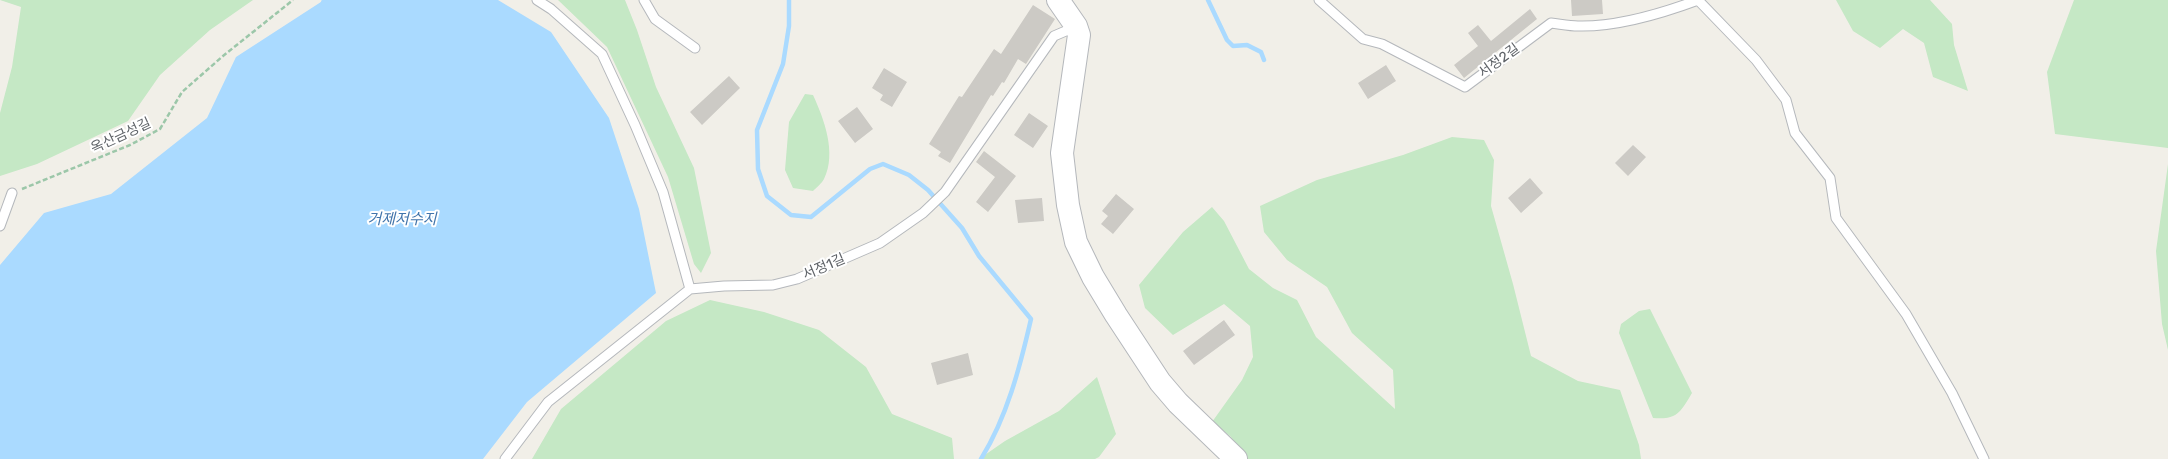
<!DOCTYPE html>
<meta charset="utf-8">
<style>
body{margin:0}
canvas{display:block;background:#f1efe8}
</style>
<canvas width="2168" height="459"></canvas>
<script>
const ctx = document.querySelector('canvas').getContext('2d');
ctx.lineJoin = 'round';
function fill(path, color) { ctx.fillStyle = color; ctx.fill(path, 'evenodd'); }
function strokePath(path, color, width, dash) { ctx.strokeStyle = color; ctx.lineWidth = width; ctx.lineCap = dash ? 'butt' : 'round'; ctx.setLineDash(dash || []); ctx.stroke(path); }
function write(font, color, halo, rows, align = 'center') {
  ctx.font = font + ' Rubik,"Noto Sans KR",sans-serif'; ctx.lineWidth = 4; ctx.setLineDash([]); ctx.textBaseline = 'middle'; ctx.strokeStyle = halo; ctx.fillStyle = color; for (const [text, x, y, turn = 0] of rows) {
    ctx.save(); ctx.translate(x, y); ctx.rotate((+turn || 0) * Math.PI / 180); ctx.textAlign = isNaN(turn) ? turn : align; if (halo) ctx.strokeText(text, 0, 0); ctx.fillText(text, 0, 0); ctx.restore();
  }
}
const green = new Path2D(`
 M0,0H253L210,30L160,75L128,121L37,164L0,176V113L12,67L21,7Z
 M558,0H625L637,30L656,87L694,168L711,253L701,273L694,264L668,177L607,47Z
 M1836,0H1930L1952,24L1954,45L1968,91L1933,77L1924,43L1903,29L1880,48L1853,31Z
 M2074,0H2168V148L2055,134L2047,72Z
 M805,94L813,95C824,119 837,153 824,179C822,183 816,188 813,191L793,188L785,170L789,122Z
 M1452,137L1484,140L1494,160L1491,206L1513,284L1531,356L1578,381L1620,390L1639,445L1641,459H1248L1230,436L1212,422L1242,380L1253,357L1250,326L1224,304L1173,335L1145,308L1139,285L1183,232L1212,207L1224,221L1249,269L1273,288L1297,300L1316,337L1395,409L1393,370L1352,333L1327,287L1287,260L1264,232L1260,206L1317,180L1403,155Z
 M2168,164V350L2162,324L2156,251Z
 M710,300L764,312L819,330L866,367L892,414L952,438L954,459H532L561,409L666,321Z
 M1650,309L1692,393C1680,413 1677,420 1653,418L1619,333L1621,324L1639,311Z
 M1097,377L1116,434L1099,457L1095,459H979L1005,441L1059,411Z`);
const water = new Path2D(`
 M324,0H498L551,32L609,118L639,209L656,293L527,402L483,459H0V265L44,213L111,194L207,118L236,57Z`);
const stream = new Path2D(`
 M789,0V26L783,64L757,130L758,169L767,196L791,215L811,217L870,169L883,164L909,175L928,190L962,228L979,256L1031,319C1020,367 1007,417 981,459
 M1208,0L1227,40L1233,46L1247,45L1261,52L1264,60
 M323,3L324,0`);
const building = new Path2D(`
 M1571,0H1602L1603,14L1572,16Z
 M1033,5L1055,19L1026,64L1018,59L1004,83L1002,82L993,96L991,95L950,163L938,156L941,152L929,144L959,96L962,97L994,49L1001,54Z
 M1530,9L1537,19L1464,78L1454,65L1478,46L1468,33L1478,25L1491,41Z
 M1386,65L1396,81L1368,99L1358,83Z
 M884,68L907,82L892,107L880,100L883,95L872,88Z
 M729,76L740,88L702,125L690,112Z
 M857,107L873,129L855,143L838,121Z
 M1029,113L1048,126L1033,148L1014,135Z
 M1633,145L1646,157L1628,176L1615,163Z
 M984,151L1016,176L988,212L976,202L995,177L976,162Z
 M1530,178L1543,193L1521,213L1508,198Z
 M1116,194L1134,209L1113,234L1101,224L1108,216L1102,211Z
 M1042,198L1044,221L1018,223L1015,200Z
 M1224,320L1235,335L1194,365L1183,351Z
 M968,353L973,375L937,385L931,363Z`);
const path = new Path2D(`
 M22,189L130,145L160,129L182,92L223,56L293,0`);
const service = new Path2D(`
 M537,0L551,9L602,54L635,125L663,192L690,289
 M644,0L655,19L695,48
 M1319,0L1363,39L1382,44L1465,87L1551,23C1560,24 1569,26 1578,26C1615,27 1663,13 1698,0
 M1698,0L1756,60L1786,100L1795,133L1830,178L1836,218L1906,314L1952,393L1984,459
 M0,226L12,193
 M505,459L548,402L690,289L724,286L773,285L797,279L880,243L923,213L945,192L1054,36L1075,27`);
const tertiary = new Path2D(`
 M1058,0L1076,26L1079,35L1062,153L1068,205L1076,242L1093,277L1116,315L1160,382L1178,403L1236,459`);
const streetNames = [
 ["서정2길",1499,61,-36],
 ["옥산금성길",121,136,-25],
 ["서정1길",824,267,-23]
];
const waterNames = [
 ["거제저수지",402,220]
];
fill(green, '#c5e8c5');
fill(water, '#aadaff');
strokePath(stream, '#aadaff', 4.5);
fill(building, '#cccac5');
strokePath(service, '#b5b8bc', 11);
strokePath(tertiary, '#b5b8bc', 24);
strokePath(path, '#9cc7a9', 2.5, [5, 2.5]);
strokePath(service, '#fff', 9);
strokePath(tertiary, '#fff', 22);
write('14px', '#5f6368', '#fff', streetNames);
write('italic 15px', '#4174aa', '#fff', waterNames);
</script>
